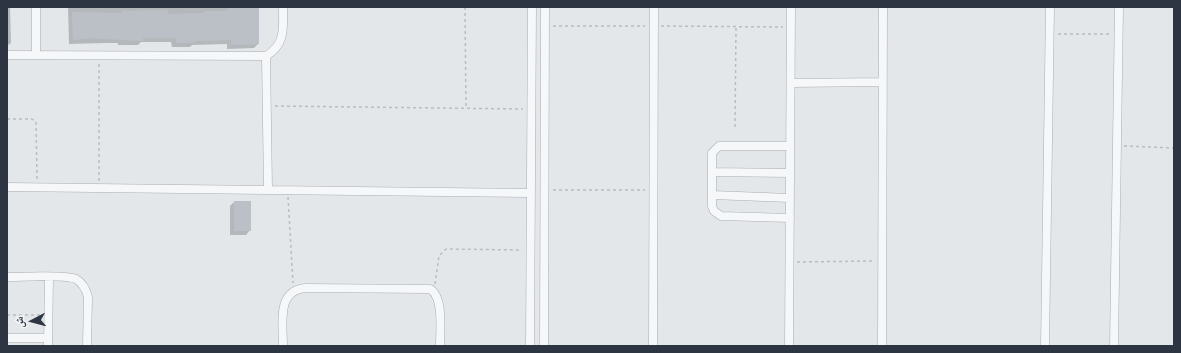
<!DOCTYPE html>
<meta charset="utf-8">
<style>
body{margin:0}
#map{position:relative;width:1181px;height:353px;overflow:hidden;background:#e3e7ea;font-family:Overpass,"Noto Naskh Arabic",sans-serif}
canvas{display:block}
.frame{position:absolute;inset:0;border:8px solid #2c3541;pointer-events:none}
.north{position:absolute;left:12px;top:301px;width:40px;height:40px;-webkit-text-stroke:3px #f3f5f8;paint-order:stroke;rotate:264deg;font-size:11px;font-weight:700;line-height:16px;text-align:center;color:#2c3541}
.north::after{content:'';display:block;margin:auto;width:14px;height:18px;background:#2c3541;clip-path:polygon(50% 0,100% 100%,50% 72%,0 100%)}
</style>
<div id="map">
<canvas width="1181" height="353"></canvas>
<div class="frame"></div>
<div class="north">ش</div>
</div>
<script>
const ctx = document.querySelector('canvas').getContext('2d');
ctx.lineJoin = 'round';
function fill(path, color) { ctx.fillStyle = color; ctx.fill(path, 'evenodd'); }
function strokePath(path, color, width, dash) { ctx.strokeStyle = color; ctx.lineWidth = width; ctx.lineCap = dash ? 'butt' : 'round'; ctx.setLineDash(dash || []); ctx.stroke(path); }
const shadow = new Path2D(`
 M7,7H10L11,43L7,46Z
 M68,7H257L258,44L254,48L227,49V44L192,45L190,47H172L171,42H141L138,45H118V43H106L69,44Z
 M234,202L250,230L246,235H230V206Z`);
const building = new Path2D(`
 M228,7H259V44L231,45V40L195,41V43H176V38H143V41L91,38L73,40L72,12L122,13V11L168,10V14L204,13V11H228Z
 M234,201H251V231H234Z`);
const path = new Path2D(`
 M465,7L466,108
 M553,26H645
 M661,26L783,27
 M1058,34H1111
 M275,106L523,109
 M7,119H32L36,122L37,179
 M735,127L736,27
 M1124,146L1174,148
 M99,181V62
 M553,190H645
 M288,197L293,283
 M797,262L875,261
 M435,284L439,256L446,249L522,250
 M7,315H41`);
const minor = new Path2D(`
 M36,7V55
 M7,55L266,56C286,44 283,28 283,7
 M266,56L268,189
 M791,83L882,82
 M712,172L790,173
 M7,187L530,193
 M712,195L790,198
 M790,218L721,216L714,211L712,206V153L719,146H790
 M7,277C22,277 64,274 76,279C83,283 86,289 88,297L87,346
 M7,338H48
 M48,346L49,277
 M283,346C283,324 276,290 306,288L430,289C444,297 440,331 440,346
 M530,346L532,7
 M544,346L545,7
 M653,346L654,7
 M789,346L791,7
 M882,346L883,7
 M1045,346L1050,7
 M1114,346L1119,7`);
fill(shadow, '#0003');
fill(building, '#bbc0c7');
strokePath(minor, '#a8aeb4', 9);
strokePath(path, '#b9bdc2', 1.5, [3, 3]);
strokePath(minor, '#f6f7f9', 8);
</script>
